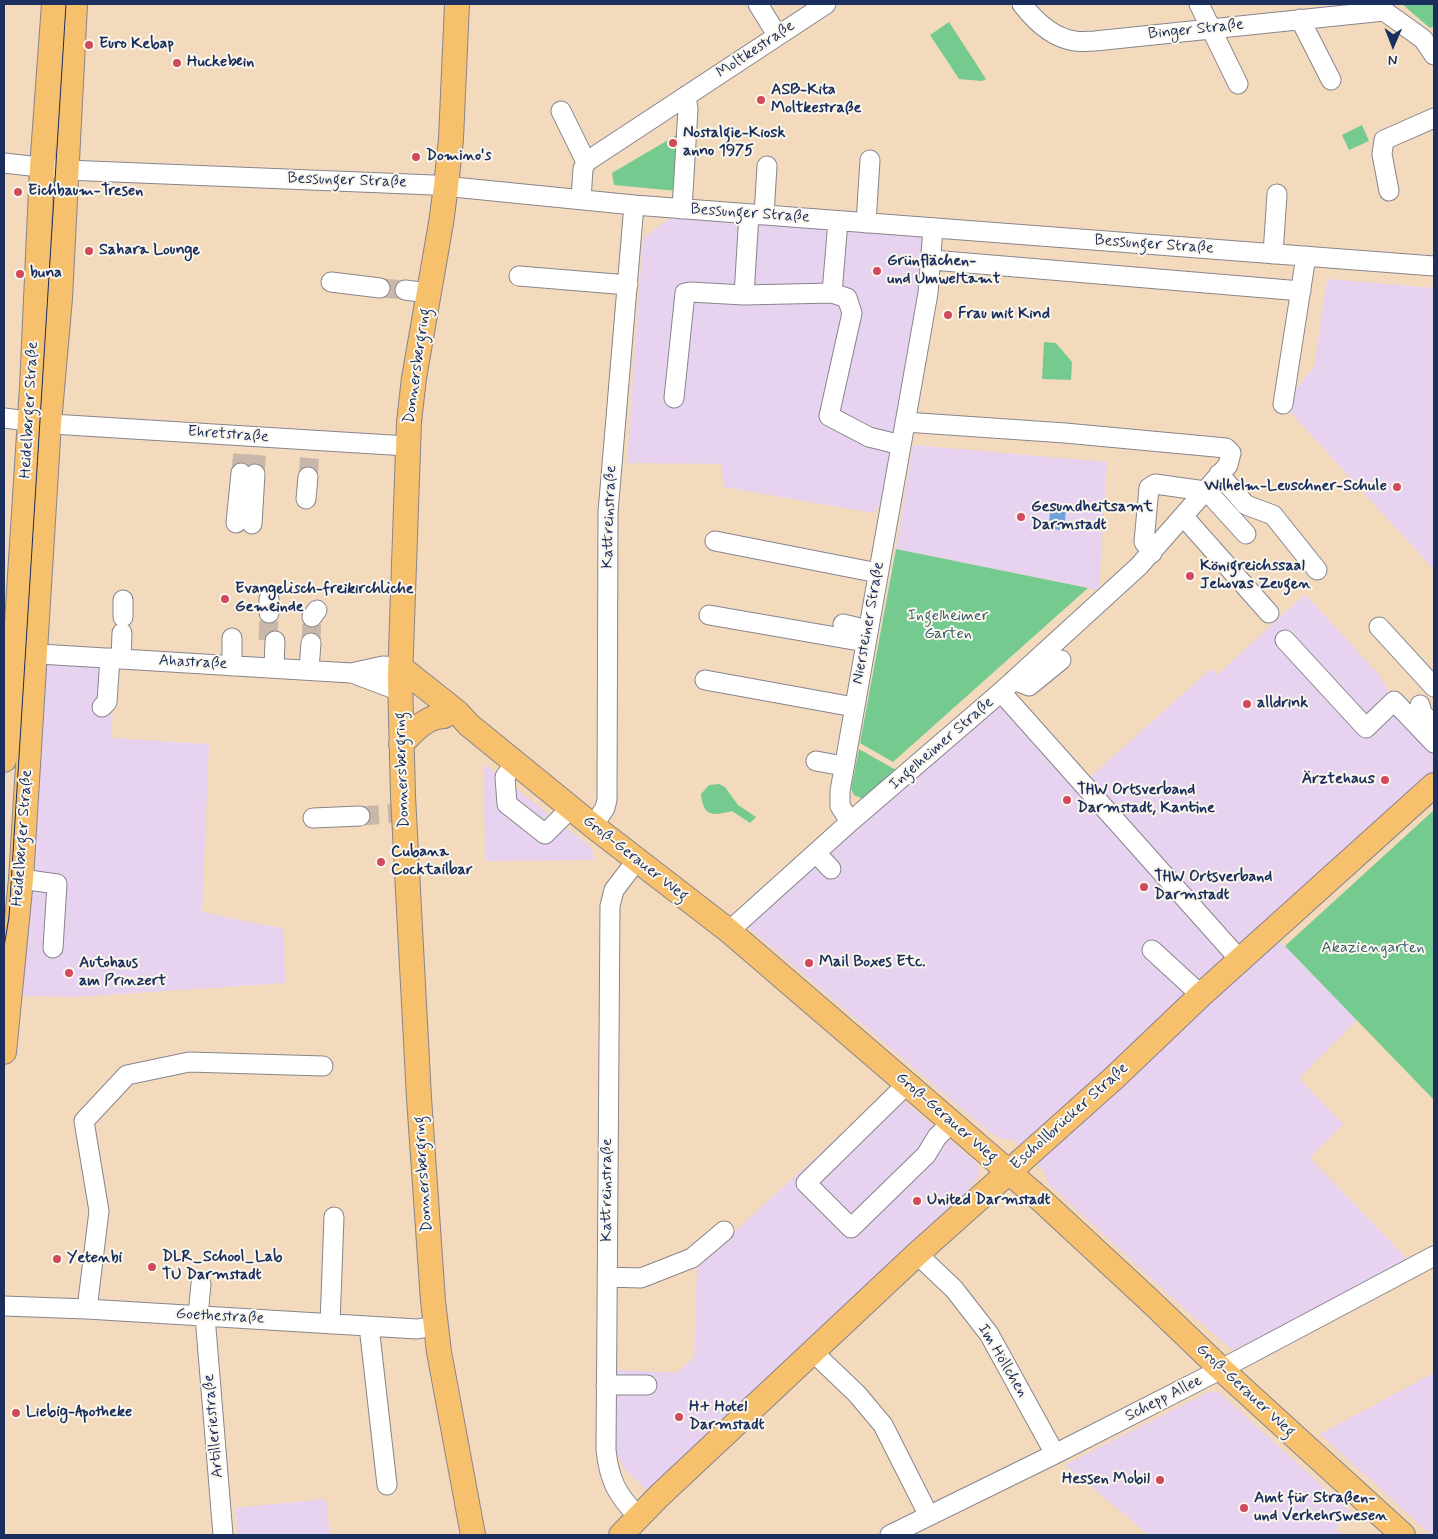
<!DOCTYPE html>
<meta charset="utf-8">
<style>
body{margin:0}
#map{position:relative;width:1438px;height:1539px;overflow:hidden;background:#f4dabc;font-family:Mynerve,sans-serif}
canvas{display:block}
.frame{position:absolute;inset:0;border:5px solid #1b2f5e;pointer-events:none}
.north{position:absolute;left:1368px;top:20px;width:50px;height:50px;-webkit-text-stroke:4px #fbf7ec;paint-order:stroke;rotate:181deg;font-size:14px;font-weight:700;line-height:20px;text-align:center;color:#1b2f5e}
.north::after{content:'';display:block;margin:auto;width:18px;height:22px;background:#1b2f5e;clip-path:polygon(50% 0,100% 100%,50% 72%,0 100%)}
</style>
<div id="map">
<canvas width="1438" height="1539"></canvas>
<div class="frame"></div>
<div class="north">N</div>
</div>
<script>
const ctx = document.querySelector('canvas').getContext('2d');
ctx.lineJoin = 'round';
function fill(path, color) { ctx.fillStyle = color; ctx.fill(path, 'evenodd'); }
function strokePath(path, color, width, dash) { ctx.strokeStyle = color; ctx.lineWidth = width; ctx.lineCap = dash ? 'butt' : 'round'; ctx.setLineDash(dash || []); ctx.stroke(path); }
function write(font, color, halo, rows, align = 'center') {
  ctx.font = font + ' Mynerve,sans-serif'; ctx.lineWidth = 4; ctx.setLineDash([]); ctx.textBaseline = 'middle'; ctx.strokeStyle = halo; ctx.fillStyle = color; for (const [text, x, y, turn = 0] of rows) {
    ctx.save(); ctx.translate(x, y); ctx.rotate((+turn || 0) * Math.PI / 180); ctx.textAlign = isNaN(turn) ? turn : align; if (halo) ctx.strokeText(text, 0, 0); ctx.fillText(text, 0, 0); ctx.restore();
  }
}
const built = new Path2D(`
 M682,209L933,228L895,479L874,513L723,487L722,464L627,463L643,238Z
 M1327,279L1434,288V570L1283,404L1314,367Z
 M913,445L1107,462L1099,590L896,549Z
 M1305,594L1380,676L1394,701L1434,744V785L1269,934L1285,946L1357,1020L1299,1078L1343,1124L1310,1158L1414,1266L1232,1350L1168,1294L1048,1183L1044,1170L1014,1140L1001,1139L988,1131L748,927L1008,686L1090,777L1212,668L1217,675Z
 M36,654L116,659L111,738L209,744L202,912L284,929L285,983L77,997L29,996L8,993Z
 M484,764L590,846L593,851L595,860L485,861Z
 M890,1089L975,1162L978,1165L979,1175L967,1193L651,1495L623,1467L618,1456L607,1458L606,1369L676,1373L694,1357L697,1266Z
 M1434,1373V1535H1431L1320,1434Z
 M1210,1391L1219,1392L1351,1512L1336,1529L1341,1534L1339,1535H1149L1065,1465Z
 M326,1499L330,1535H238L235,1508Z`);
const green = new Path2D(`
 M1402,4H1434V26L1430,28Z
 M949,22L986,79L982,81L959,79L930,35Z
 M1362,125L1369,141L1349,150L1342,135Z
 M680,133L677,191L614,185L612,173Z
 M1044,342L1056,343L1072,362L1071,380L1042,379Z
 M896,549L1088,588L893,762L860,743Z
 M859,749L896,770L869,796L863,799L854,795L851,789Z
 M719,784L725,787L738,805L756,817L750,823L732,811C713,816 703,817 701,794L709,785Z
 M1434,810V1100L1285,946Z`);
const water = new Path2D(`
 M1050,509L1066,510L1064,530L1049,529Z`);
const minorTunnel = new Path2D(`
 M380,288L405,290
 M241,473L243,450
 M255,474L257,449
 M308,477L310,452
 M268,640L269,613
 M311,643L312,617
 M360,816L404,813`);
const minor = new Path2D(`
 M758,4L777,35
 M1022,4C1035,21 1053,38 1075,41C1081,42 1088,41 1095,41L1384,11
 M1199,4L1238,84
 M1381,4L1384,11L1423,39L1434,55
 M1300,19L1331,80
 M561,111L586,162
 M4,163L66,170L433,185L634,205L1434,266
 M1389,191L1382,154L1384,140L1434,118
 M581,199L583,169L586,162L826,4
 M682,209L688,109L686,96
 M764,215L767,166
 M866,223L870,160
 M1273,254L1277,194
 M932,260L1301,291
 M519,276L628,285
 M331,282L380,288
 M405,290L429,293
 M832,293L838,221
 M744,295L749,214
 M674,398L685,293L690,292L744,295L832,293L847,298L852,313L829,416L869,437L901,445
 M1283,404L1306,256
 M4,418L52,424L407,446
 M1219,474L1246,505L1273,515L1317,570
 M1206,490L1246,534
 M306,499L308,477
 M1183,516L1269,613
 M236,523L241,473
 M252,524L255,474
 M715,541L878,573
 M1152,553L1144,542L1149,488L1155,484L1205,491
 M269,613V599
 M709,615L865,642
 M123,617V600
 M312,617L317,610
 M843,624L868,630
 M1379,627L1434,687
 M1285,640L1366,728L1394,701L1434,743
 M23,653L351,673L383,666L400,667
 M121,659L122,633
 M232,666V638
 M274,668L275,641
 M309,670L311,643
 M352,673L400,691
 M705,680L854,707
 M1014,680L1029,686L1061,660
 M1001,692L1240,960
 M1420,705L1422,713L1434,726
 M102,707L107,702L110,658
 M816,761L843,766
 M515,762L505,777L507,804L545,834L571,808
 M313,818L360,816
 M850,822L840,806V791L928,293L933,228
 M593,826L605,808L607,800L608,512L634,205
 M816,853L831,869
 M637,860L614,890L610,906L606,1450C609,1479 617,1496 639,1517
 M21,879L57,884L53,948
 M729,931L850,822L1001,692L1139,566L1228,465L1231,453L1226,448L1065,433L905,422
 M1152,950L1201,995
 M907,1084L806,1183L851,1228L926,1155L937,1137L951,1123
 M917,1254L954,1289L989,1334L1055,1454
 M607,1277L641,1278L692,1258L724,1231
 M4,1306L87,1309L417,1329L435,1326
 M87,1309L99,1211L84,1121L127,1075L189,1062L323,1066
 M198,1316L201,1284
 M205,1316L223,1535
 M330,1324L334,1217
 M369,1326L387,1485
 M813,1352L857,1394L883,1425L929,1516
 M606,1385H647
 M890,1535L1055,1454L1212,1374L1434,1256`);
const major = new Path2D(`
 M457,4L451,139L446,186L441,223L414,378L409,422L400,679L403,796L419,1098L433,1301L439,1352L473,1535
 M400,667L458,713L469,725L593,826L729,931L907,1084L1040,1199L1148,1299L1221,1369L1403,1535
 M401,744C414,731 425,717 444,716
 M4,760L12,701L32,387L42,168L54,4
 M4,1052L21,879L49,423L60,298L75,4
 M621,1535L659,1496L917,1254L1114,1078L1201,995L1434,785`);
const tram = new Path2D(`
 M4,947L9,917L66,4`);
const markers = [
 [89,45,5,"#d1495b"],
 [177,63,5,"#d1495b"],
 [761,100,5,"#d1495b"],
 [673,143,5,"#d1495b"],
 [416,157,5,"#d1495b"],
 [18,192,5,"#d1495b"],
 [89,251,5,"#d1495b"],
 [877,271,5,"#d1495b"],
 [20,274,5,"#d1495b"],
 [948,315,5,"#d1495b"],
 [1397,487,5,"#d1495b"],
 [1021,517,5,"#d1495b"],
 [1190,576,5,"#d1495b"],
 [225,599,5,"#d1495b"],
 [1247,704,5,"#d1495b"],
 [1385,780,5,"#d1495b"],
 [1067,800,5,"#d1495b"],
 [381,862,5,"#d1495b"],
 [1144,887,5,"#d1495b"],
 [809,963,5,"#d1495b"],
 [69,973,5,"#d1495b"],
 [917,1201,5,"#d1495b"],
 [57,1259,5,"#d1495b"],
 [152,1267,5,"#d1495b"],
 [16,1413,5,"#d1495b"],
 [679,1417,5,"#d1495b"],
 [1160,1480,5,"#d1495b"],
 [1244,1508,5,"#d1495b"]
];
const streetNames = [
 ["Binger Straße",1196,30,-6],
 ["Moltkestraße",756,50,-34],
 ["Bessunger Straße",347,181,2],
 ["Bessunger Straße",750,214,4],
 ["Bessunger Straße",1154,245,4],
 ["Donnersbergring",418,366,-82],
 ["Heidelberger Straße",30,410,-87],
 ["Ehretstraße",228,435,4],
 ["Kattreinstraße",610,517,-88],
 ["Niersteiner Straße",869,623,-80],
 ["Ahastraße",193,663,3],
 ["Ingelheimer Straße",942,744,-41],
 ["Donnersbergring",403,770,-92],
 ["Heidelberger Straße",23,838,-86],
 ["Groß-Gerauer Weg",635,859,38],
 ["Eschollbrücker Straße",1070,1117,-42],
 ["Groß-Gerauer Weg",946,1118,41],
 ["Donnersbergring",424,1174,-94],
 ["Kattreinstraße",608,1190,-90],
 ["Goethestraße",220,1317,3],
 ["Im Höllchen",1002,1361,59],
 ["Groß-Gerauer Weg",1245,1391,43],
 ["Schepp Allee",1164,1399,-27],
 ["Artilleriestraße",214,1426,-95]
];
const poiNames = [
 ["Euro Kebap",99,45],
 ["Huckebein",187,63],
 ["ASB-Kita",771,91],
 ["Moltkestraße",771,109],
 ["Nostalgie-Kiosk",683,134],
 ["anno 1975",683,152],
 ["Domino's",426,157],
 ["Eichbaum-Tresen",28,192],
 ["Sahara Lounge",99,251],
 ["Grünflächen-",887,262],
 ["und Umweltamt",887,280],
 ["buna",30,274],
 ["Frau mit Kind",958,315],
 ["Wilhelm-Leuschner-Schule",1387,487,"right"],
 ["Gesundheitsamt",1031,508],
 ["Darmstadt",1031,526],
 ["Königreichssaal",1200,567],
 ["Jehovas Zeugen",1200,585],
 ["Evangelisch-freikirchliche",235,590],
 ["Gemeinde",235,608],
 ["alldrink",1257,704],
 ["Ärztehaus",1375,780,"right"],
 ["THW Ortsverband",1077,791],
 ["Darmstadt, Kantine",1077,809],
 ["Cubana",391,853],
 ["Cocktailbar",391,871],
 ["THW Ortsverband",1154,878],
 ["Darmstadt",1154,896],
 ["Mail Boxes Etc.",819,963],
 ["Autohaus",79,964],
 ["am Prinzert",79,982],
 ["United Darmstadt",927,1201],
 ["DLR_School_Lab",162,1258],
 ["TU Darmstadt",162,1276],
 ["Yetenbi",67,1259],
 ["H+ Hotel",689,1408],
 ["Darmstadt",689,1426],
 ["Liebig-Apotheke",26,1413],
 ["Hessen Mobil",1150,1480,"right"],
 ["Amt für Straßen-",1254,1499],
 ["und Verkehrswesen",1254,1517]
];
const parkNames = [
 ["Ingelheimer",948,617],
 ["Garten",948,635],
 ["Akaziengarten",1373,949]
];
fill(built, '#e7d2ef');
fill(green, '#75cb8f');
fill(water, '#6ea0d9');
strokePath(minorTunnel, '#c9b8a9', 19, [19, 9]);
strokePath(minor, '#88848d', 21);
strokePath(major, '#88848d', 26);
strokePath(minor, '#fff', 19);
strokePath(major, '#f7c06c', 24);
strokePath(tram, '#1b2f5e', 1);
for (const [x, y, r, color] of markers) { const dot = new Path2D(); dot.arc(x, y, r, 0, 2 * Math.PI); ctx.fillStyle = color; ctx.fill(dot); strokePath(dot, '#fbf7ec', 2); }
write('16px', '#1b2f5e', '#fbf7ec', streetNames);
write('bold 16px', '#1b2f5e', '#fbf7ec', poiNames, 'left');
write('16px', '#365e6d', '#fbf7ec', parkNames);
</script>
